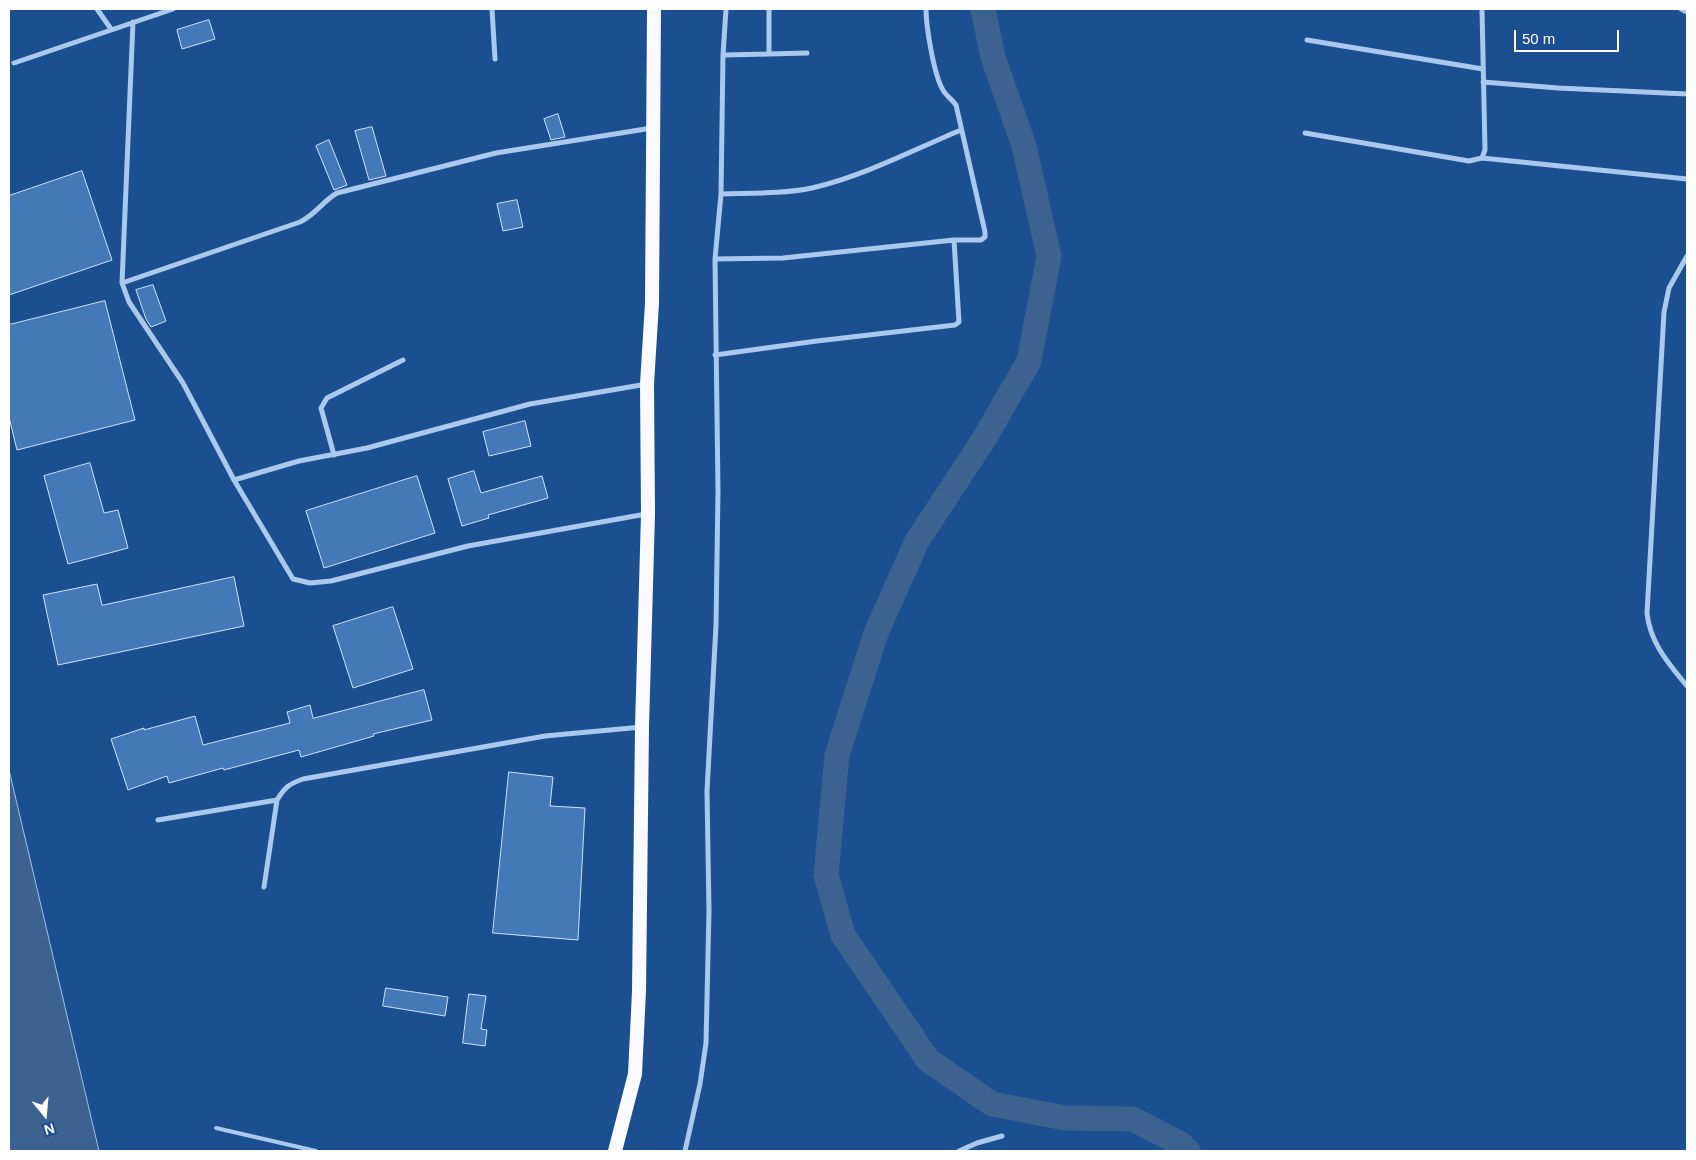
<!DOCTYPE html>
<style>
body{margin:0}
#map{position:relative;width:1696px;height:1160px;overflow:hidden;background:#1b4f8f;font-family:Arial,sans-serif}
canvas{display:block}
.frame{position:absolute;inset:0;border:10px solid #fff;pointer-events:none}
.north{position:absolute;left:20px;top:1090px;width:50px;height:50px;-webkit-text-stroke:4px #1b4f8f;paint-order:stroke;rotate:163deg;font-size:14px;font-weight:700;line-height:20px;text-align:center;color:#fff}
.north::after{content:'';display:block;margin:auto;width:18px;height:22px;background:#fff;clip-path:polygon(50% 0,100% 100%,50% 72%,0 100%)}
.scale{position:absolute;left:1514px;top:30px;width:105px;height:22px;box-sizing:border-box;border:2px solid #fff;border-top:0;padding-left:6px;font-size:15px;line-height:18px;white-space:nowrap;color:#fff;-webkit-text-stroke:4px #1b4f8f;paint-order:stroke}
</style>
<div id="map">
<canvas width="1696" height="1160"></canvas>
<div class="frame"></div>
<div class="north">N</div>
<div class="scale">50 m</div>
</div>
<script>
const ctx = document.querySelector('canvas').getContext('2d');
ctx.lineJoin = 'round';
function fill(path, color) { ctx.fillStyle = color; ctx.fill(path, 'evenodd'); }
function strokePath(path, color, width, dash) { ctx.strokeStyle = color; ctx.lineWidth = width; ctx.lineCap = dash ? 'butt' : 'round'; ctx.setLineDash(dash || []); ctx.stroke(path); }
const water = new Path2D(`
 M9,770L99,1151H9Z`);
const river = new Path2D(`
 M983,9L993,57L1024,146L1049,256L1029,361L984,439L917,541L876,633L837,755L826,875L843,935L928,1060L992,1104L1065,1118L1133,1119L1181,1144L1188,1151`);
const building = new Path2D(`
 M209,20L215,39L182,49L177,30Z
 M558,114L565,137L551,140L544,119Z
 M372,127L386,176L369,180L355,131Z
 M329,140L347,185L334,190L316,146Z
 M82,171L112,260L9,295V196Z
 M517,200L523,227L503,231L497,204Z
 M153,285L166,321L151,327L146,319L136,290Z
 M105,301L135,420L17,450L9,417V325Z
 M525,421L531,446L489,456L483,432Z
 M90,463L104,513L118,510L128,548L68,564L44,476Z
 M474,471L481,493L542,476L548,498L488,515L489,518L462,526L448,479Z
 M417,476L435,533L324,568L306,511Z
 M234,577L244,626L58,665L43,595L97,584L102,605Z
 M393,607L413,669L353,688L333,626Z
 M424,690L432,720L373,734L374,736L301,757L299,750L224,770L223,768L169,783L167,776L128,790L111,739L144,728V730L195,716L203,745L290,723L287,712L310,705L313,718Z
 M509,772L553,777L550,806L585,808L578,940L493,933Z
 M386,988L448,997L445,1016L383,1006Z
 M469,994L486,996L481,1029L487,1030L485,1046L463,1043Z`);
const service = new Path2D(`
 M216,1128L316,1151`);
const minor = new Path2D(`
 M97,9L111,29
 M492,9L495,59
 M769,9V54L807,53
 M926,9C926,26 934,76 943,90C946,96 952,99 956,105L985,232V237L981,240H954
 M1681,9L1687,12
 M133,22L122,283L129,302L183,383L234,480L293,579L310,583L331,581L468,546L646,514
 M1307,40L1483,69
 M723,55L769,54
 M14,63L173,9
 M1483,82L1558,88L1687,94
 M1305,133L1469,161L1482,158L1687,179
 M1482,158L1485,150L1482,9
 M721,194C751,193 783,194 812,188C864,176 913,150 961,130
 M1687,256L1669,288L1664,312L1647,613C1650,643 1669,664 1687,686
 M715,259L783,258L954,240L959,322L955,325L817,341L715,355
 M122,283L300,222C315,215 323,201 337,193L496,153L652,128
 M334,455L321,408L327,398L403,360
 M234,480L299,461L367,448L530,404L647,384
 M158,820L277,800
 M264,887L277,800C285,787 289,784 303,779L545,736L642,727
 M685,1151L700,1084L706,1043L709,911L707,791L716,625L718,491L715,259L721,194L723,55L726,9
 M959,1151L977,1143L1002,1136`);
const trunk = new Path2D(`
 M615,1151L635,1074L639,991L642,727L648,514L647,384L652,303L654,9`);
fill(water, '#3c6290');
strokePath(water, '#9cc4f0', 1);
strokePath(river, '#3c6290', 25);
fill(building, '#4478b7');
strokePath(building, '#cfe3fa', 1);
strokePath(service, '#a9c9ee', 4);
strokePath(minor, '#a9c9ee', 5);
strokePath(trunk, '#f8faff', 14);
</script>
